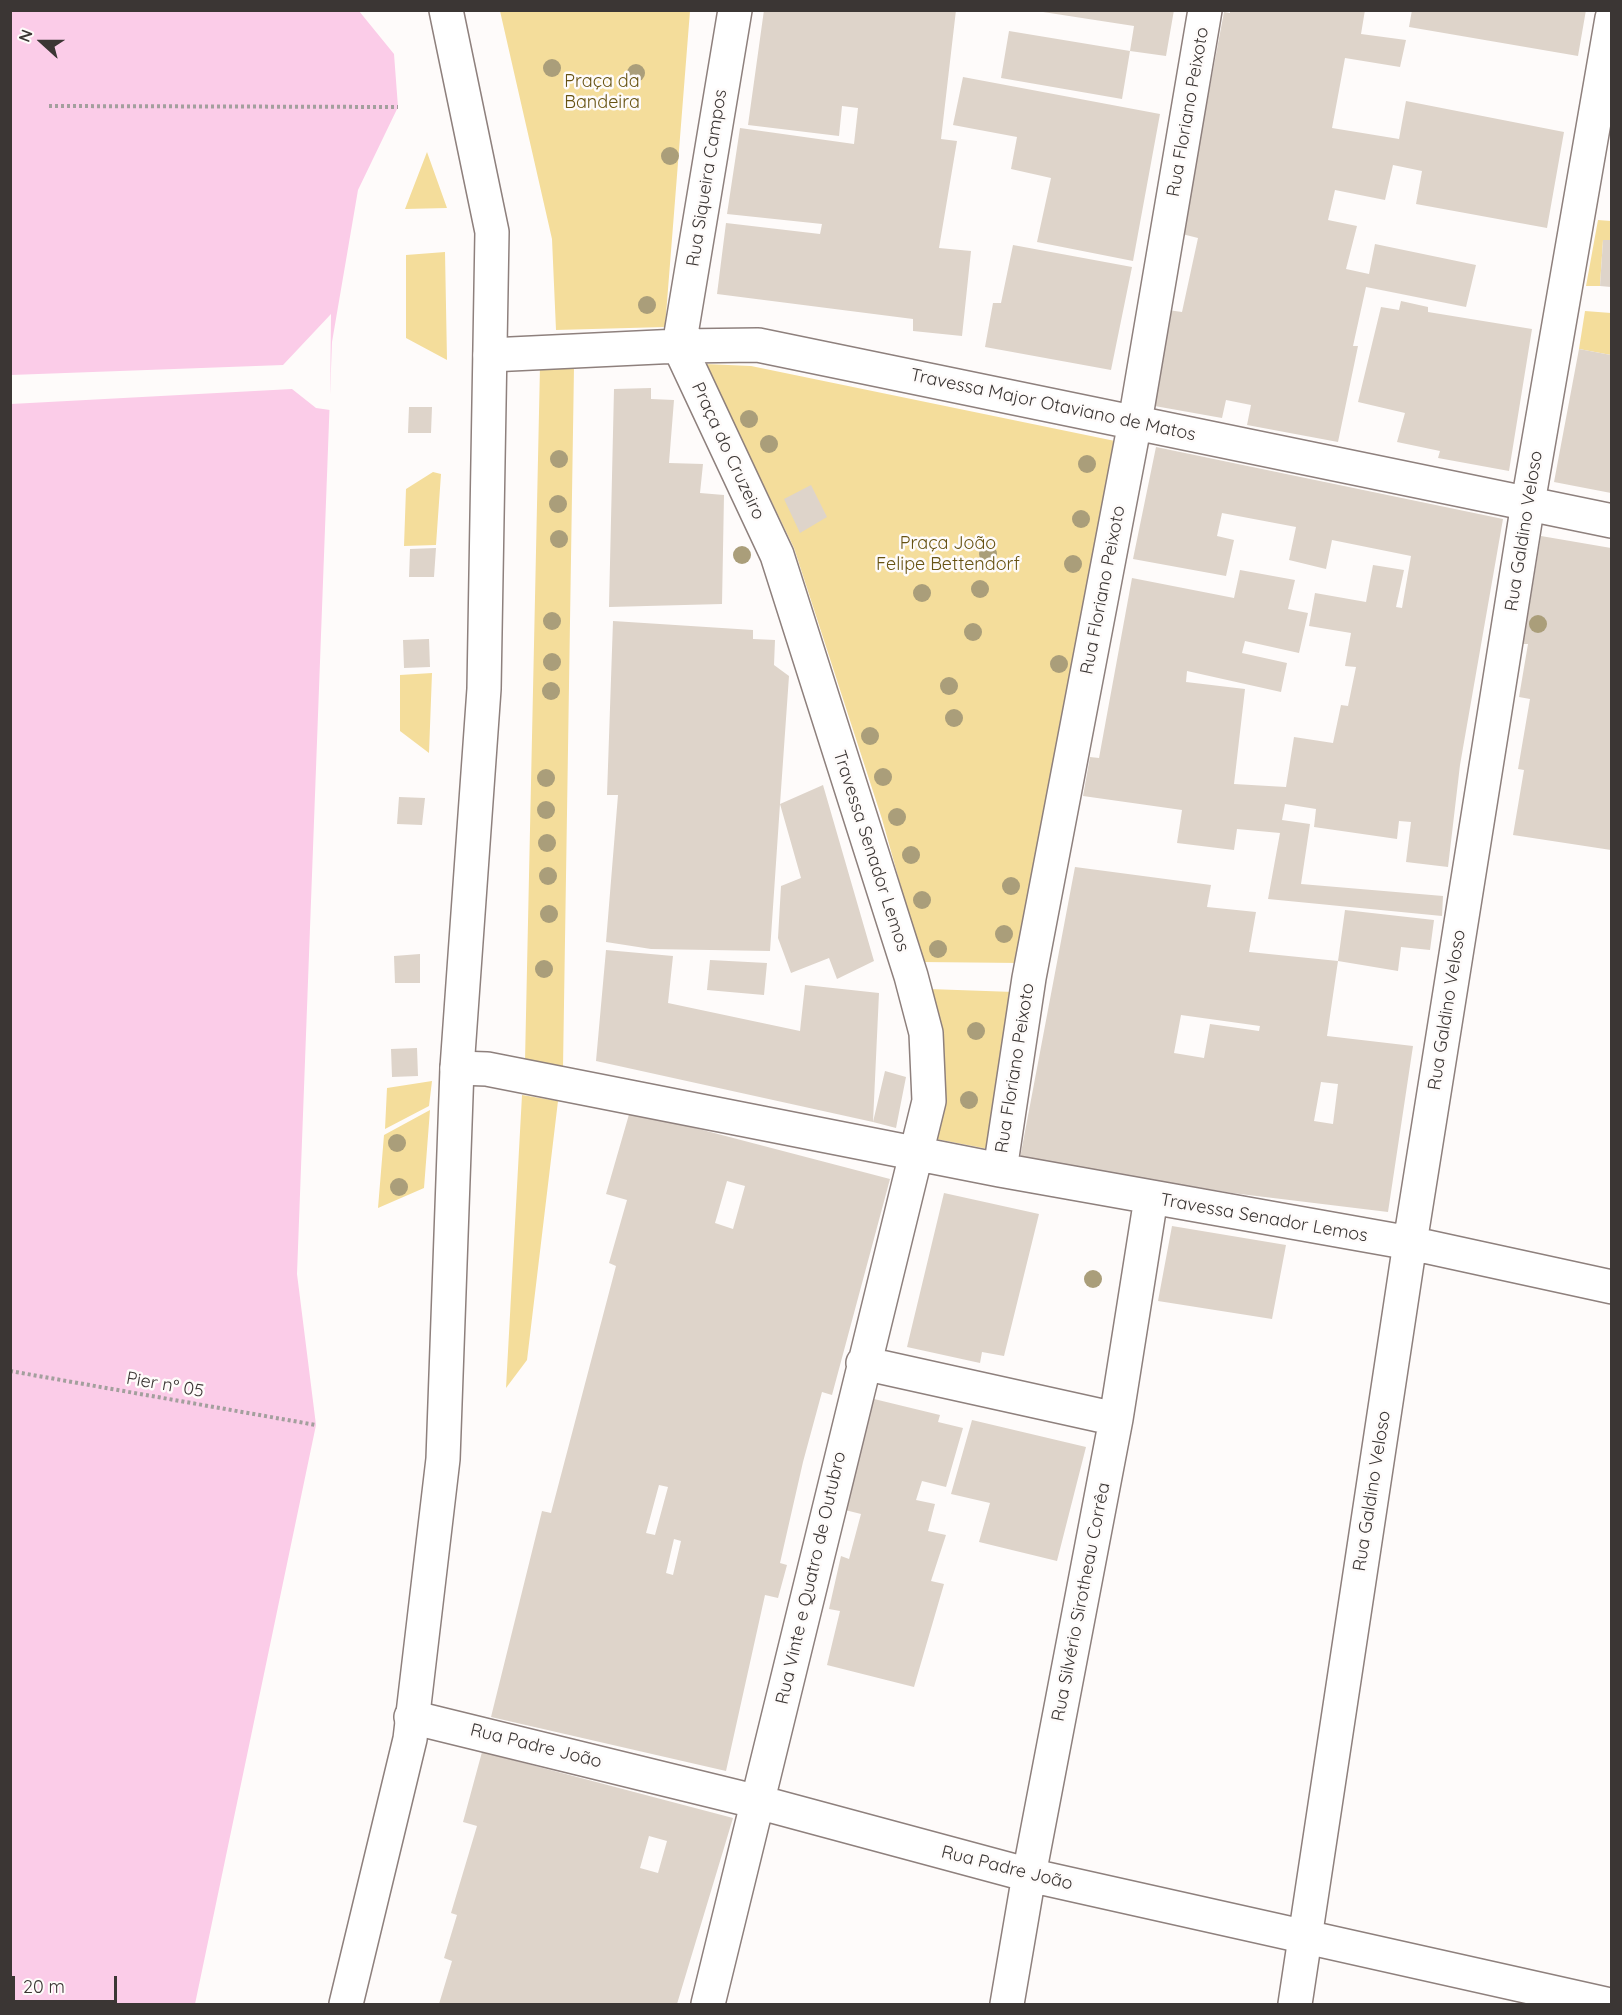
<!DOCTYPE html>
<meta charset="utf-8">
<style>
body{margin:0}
#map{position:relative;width:1622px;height:2015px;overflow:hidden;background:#fefbfa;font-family:Quicksand,sans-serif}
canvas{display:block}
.frame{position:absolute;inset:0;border:12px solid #3b3634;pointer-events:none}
.north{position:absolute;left:12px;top:12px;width:60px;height:60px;-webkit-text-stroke:4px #fefbfa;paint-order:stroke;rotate:291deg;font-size:16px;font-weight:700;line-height:24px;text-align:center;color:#3b3634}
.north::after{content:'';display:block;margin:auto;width:21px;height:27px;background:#3b3634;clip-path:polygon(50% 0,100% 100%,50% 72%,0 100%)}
.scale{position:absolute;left:12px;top:1976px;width:105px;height:27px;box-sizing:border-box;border:3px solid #3b3634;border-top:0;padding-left:8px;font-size:18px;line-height:21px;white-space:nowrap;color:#3b3634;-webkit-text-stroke:4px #fefbfa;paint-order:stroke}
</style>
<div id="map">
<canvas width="1622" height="2015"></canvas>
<div class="frame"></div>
<div class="north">N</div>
<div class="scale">20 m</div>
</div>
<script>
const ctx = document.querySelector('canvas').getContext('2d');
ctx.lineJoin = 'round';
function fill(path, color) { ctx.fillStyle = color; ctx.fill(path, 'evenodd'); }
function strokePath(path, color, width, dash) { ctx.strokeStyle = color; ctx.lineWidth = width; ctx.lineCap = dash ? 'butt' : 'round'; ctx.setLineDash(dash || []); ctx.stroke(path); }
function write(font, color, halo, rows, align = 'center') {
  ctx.font = font + ' Quicksand,sans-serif'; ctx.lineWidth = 5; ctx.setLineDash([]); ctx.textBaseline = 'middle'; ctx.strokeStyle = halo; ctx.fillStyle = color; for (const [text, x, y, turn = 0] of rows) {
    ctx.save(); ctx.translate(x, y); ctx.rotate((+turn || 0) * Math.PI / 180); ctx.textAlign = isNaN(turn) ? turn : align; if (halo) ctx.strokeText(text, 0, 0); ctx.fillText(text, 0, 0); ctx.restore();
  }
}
const green = new Path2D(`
 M500,11H690L665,327L556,330L552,239Z
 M427,152L447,208L405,209Z
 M1598,220L1611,221V240H1603L1600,286H1586Z
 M445,252L447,360L406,338V255Z
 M1585,311L1611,313V355L1579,349Z
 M705,364L751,366L1115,441L1020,963L922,962L882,819L794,548Z
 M540,366L574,367L563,1067L525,1061Z
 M433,472L441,474L436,545L404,546L406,489Z
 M432,673L429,753L400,731V675Z
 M929,989L1014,992L988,1149L936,1139Z
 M432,1081L429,1106L385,1129L387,1088Z
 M522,1095L558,1101L527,1360L506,1388Z
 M430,1110L424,1188L378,1208L384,1135Z`);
const water = new Path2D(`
 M11,11H359L394,54L398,107L358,190L332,342L297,1274L316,1425L195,2004H11Z`);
const pier = new Path2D(`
 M331,314L330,410L316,408L292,389L11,404V375L283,365Z`);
const building = new Path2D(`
 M764,10H956L941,139L957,141L939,248L971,251L962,336L913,331V319L717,294L726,223L820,234L822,224L727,214L740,128L854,144L858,108L842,106L839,136L748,125Z
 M1030,10H1174L1166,56L1130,51L1134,26Z
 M1230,10H1365L1361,34L1406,40L1400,67L1345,58L1332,128L1399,139L1406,101L1564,132L1547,228L1416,204L1422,171L1393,165L1385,200L1335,190L1328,220L1357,226L1346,269L1369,274L1375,244L1476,265L1466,307L1366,287L1353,346H1358L1338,442L1247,425L1251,405L1226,400L1222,418L1149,405L1168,310L1182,312L1198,238L1182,234L1224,12L1230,13Z
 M1412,10H1586L1578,56L1409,27Z
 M1009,31L1130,51L1122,99L1001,78Z
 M963,77L1160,114L1133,261L1037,242L1051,178L1011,169L1017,137L953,125Z
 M1603,240H1611V287L1600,286Z
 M1013,245L1132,267L1111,370L985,347L993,303H1001Z
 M1401,301L1428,307V312L1532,329L1509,471L1438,458L1440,451L1397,442L1405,413L1358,402L1381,307L1399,310Z
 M1579,349L1611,355V493L1554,482Z
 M651,388V399L674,400L669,463L703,464L700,493L724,495L722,604L609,607L614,389Z
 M409,407H432L431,433H408Z
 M1156,447L1503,519L1460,765L1448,867L1406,862L1411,822L1399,821L1397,839L1314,827L1316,809L1285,804L1282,820L1310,824L1301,884L1443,896L1442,916L1268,899L1280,833L1237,829L1234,850L1177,843L1182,810L1083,796L1090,757L1099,758L1132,578L1234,598L1240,570L1295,580L1288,609L1308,613L1299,653L1245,641L1242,653L1287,663L1281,692L1187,671L1186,682L1245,689L1234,784L1286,787L1294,737L1333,743L1341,705L1348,706L1356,667L1345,666L1351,633L1309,626L1315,593L1366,602L1373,565L1404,570L1396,607L1402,608L1411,556L1332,540L1326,569L1289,560L1296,527L1222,513L1217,536L1234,540L1226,576L1133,559Z
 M811,485L827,517L800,533L784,499Z
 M1541,536L1611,548V850L1513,835L1524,770L1518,769L1530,699L1519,697L1528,644H1523Z
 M436,548L434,577H409L410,549Z
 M613,621L753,630V639L775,640L774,665L789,676L780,804L823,785L874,961L837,979L829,958L791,973L778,938L781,886L801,878L780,804L770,951L651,949L606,942L618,795H607Z
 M429,639L430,667L404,668L403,640Z
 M399,797L425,798L422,825L397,824Z
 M1075,867L1211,885L1207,907L1256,912L1249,952L1338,961L1327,1036L1413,1046L1388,1212L1232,1193L1020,1158ZM1181,1015L1260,1026L1259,1031L1210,1024L1204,1058L1174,1053ZM1321,1082L1338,1084L1333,1124L1314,1121Z
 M1345,910L1434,920L1430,950L1401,947L1398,971L1338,961Z
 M606,950L673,956L668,1003L800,1031L805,985L879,993L873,1122L596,1061Z
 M420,954V983H395L394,956Z
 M710,960L767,963L764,995L707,990Z
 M417,1048L418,1076L392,1077L391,1049Z
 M885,1071L906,1077L896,1128L873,1122Z
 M630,1111L890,1179L832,1395L822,1392L803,1462L780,1563L787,1565L778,1598L765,1595L726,1771L491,1717L542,1511L551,1513L616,1266L609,1263L627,1200L606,1194ZM727,1181L745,1186L733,1229L715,1223ZM659,1485L668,1487L655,1535L646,1533ZM674,1539L681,1541L673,1575L666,1573Z
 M944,1193L1039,1214L1004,1356L982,1352L980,1363L907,1347Z
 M1172,1226L1286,1245L1272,1319L1158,1301Z
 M874,1399L940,1415L938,1422L963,1428L946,1487L922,1481L916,1500L935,1504L928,1531L946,1535L931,1581L944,1584L914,1687L827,1665L840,1611L829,1609L841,1556L849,1559L861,1514L845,1510Z
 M972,1420L1086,1447L1057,1561L979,1542L990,1503L951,1494Z
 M482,1752L733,1818L677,2004H439L452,1961L444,1958L457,1915L451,1913L477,1826L463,1822ZM649,1836L667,1841L658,1873L640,1868Z`);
const path = new Path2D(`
 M49,106L398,107
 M10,1371L316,1425`);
const minor = new Path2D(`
 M490,355L679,346L758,345L1612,521
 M457,1068L487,1069L1000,1170L1410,1243L1612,1287
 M1000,1170L1029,978L1135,422L1205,10
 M863,1363L1116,1419
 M411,1717L758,1802L1029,1875L1606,2004
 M708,2004L929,1101L926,1033L911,976L777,555L679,346L735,10
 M1007,2004L1029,1875L1116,1419L1151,1198
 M1295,2004L1410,1243L1528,503L1612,18`);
const tertiary = new Path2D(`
 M346,2004L410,1739L443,1459L457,1068L484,689L492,232L446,10`);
const trees = [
 [552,68],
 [636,73],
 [670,156],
 [647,305],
 [749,419],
 [769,444],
 [559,459],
 [1087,464],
 [558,504],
 [1081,519],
 [559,539],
 [988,554],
 [742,555],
 [1073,564],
 [980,589],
 [922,593],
 [552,621],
 [1538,624],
 [973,632],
 [552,662],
 [1059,664],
 [949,686],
 [551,691],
 [954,718],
 [870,736],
 [883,777],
 [546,778],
 [546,810],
 [897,817],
 [547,843],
 [911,855],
 [548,876],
 [1011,886],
 [922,900],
 [549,914],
 [1004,934],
 [938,949],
 [544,969],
 [976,1031],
 [969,1100],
 [397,1143],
 [399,1187],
 [1093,1279]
];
const parkNames = [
 ["Praça da",602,82],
 ["Bandeira",602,103],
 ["Praça João",948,544],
 ["Felipe Bettendorf",948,565]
];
const streetNames = [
 ["Rua Floriano Peixoto",1188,112,-80],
 ["Rua Siqueira Campos",707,178,-81],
 ["Travessa Major Otaviano de Matos",1053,405,12],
 ["Praça do Cruzeiro",728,451,65],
 ["Rua Galdino Veloso",1524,531,-81],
 ["Rua Floriano Peixoto",1103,590,-79],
 ["Travessa Senador Lemos",871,851,72],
 ["Rua Galdino Veloso",1447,1010,-81],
 ["Rua Floriano Peixoto",1015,1068,-81],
 ["Travessa Senador Lemos",1264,1218,10],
 ["Pier n° 05",165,1385,10],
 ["Rua Galdino Veloso",1372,1491,-81],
 ["Rua Vinte e Quatro de Outubro",811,1578,-77],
 ["Rua Silvério Sirotheau Corrêa",1081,1602,-79],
 ["Rua Padre João",536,1746,14],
 ["Rua Padre João",1007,1868,14]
];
fill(green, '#f4dd9b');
fill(water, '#fbcce8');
fill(pier, '#fefbfa');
fill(building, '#ded4ca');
strokePath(minor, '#8e807d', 36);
strokePath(tertiary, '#8e807d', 36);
strokePath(path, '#a39f9d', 4, [3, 3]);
strokePath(minor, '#fff', 33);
strokePath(tertiary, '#fff', 33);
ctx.fillStyle = '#aa9e7a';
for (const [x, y] of trees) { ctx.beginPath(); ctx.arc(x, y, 9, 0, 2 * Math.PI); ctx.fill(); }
write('18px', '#665212', '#fefbfa', parkNames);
write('18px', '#3b3634', '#fefbfa', streetNames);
</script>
